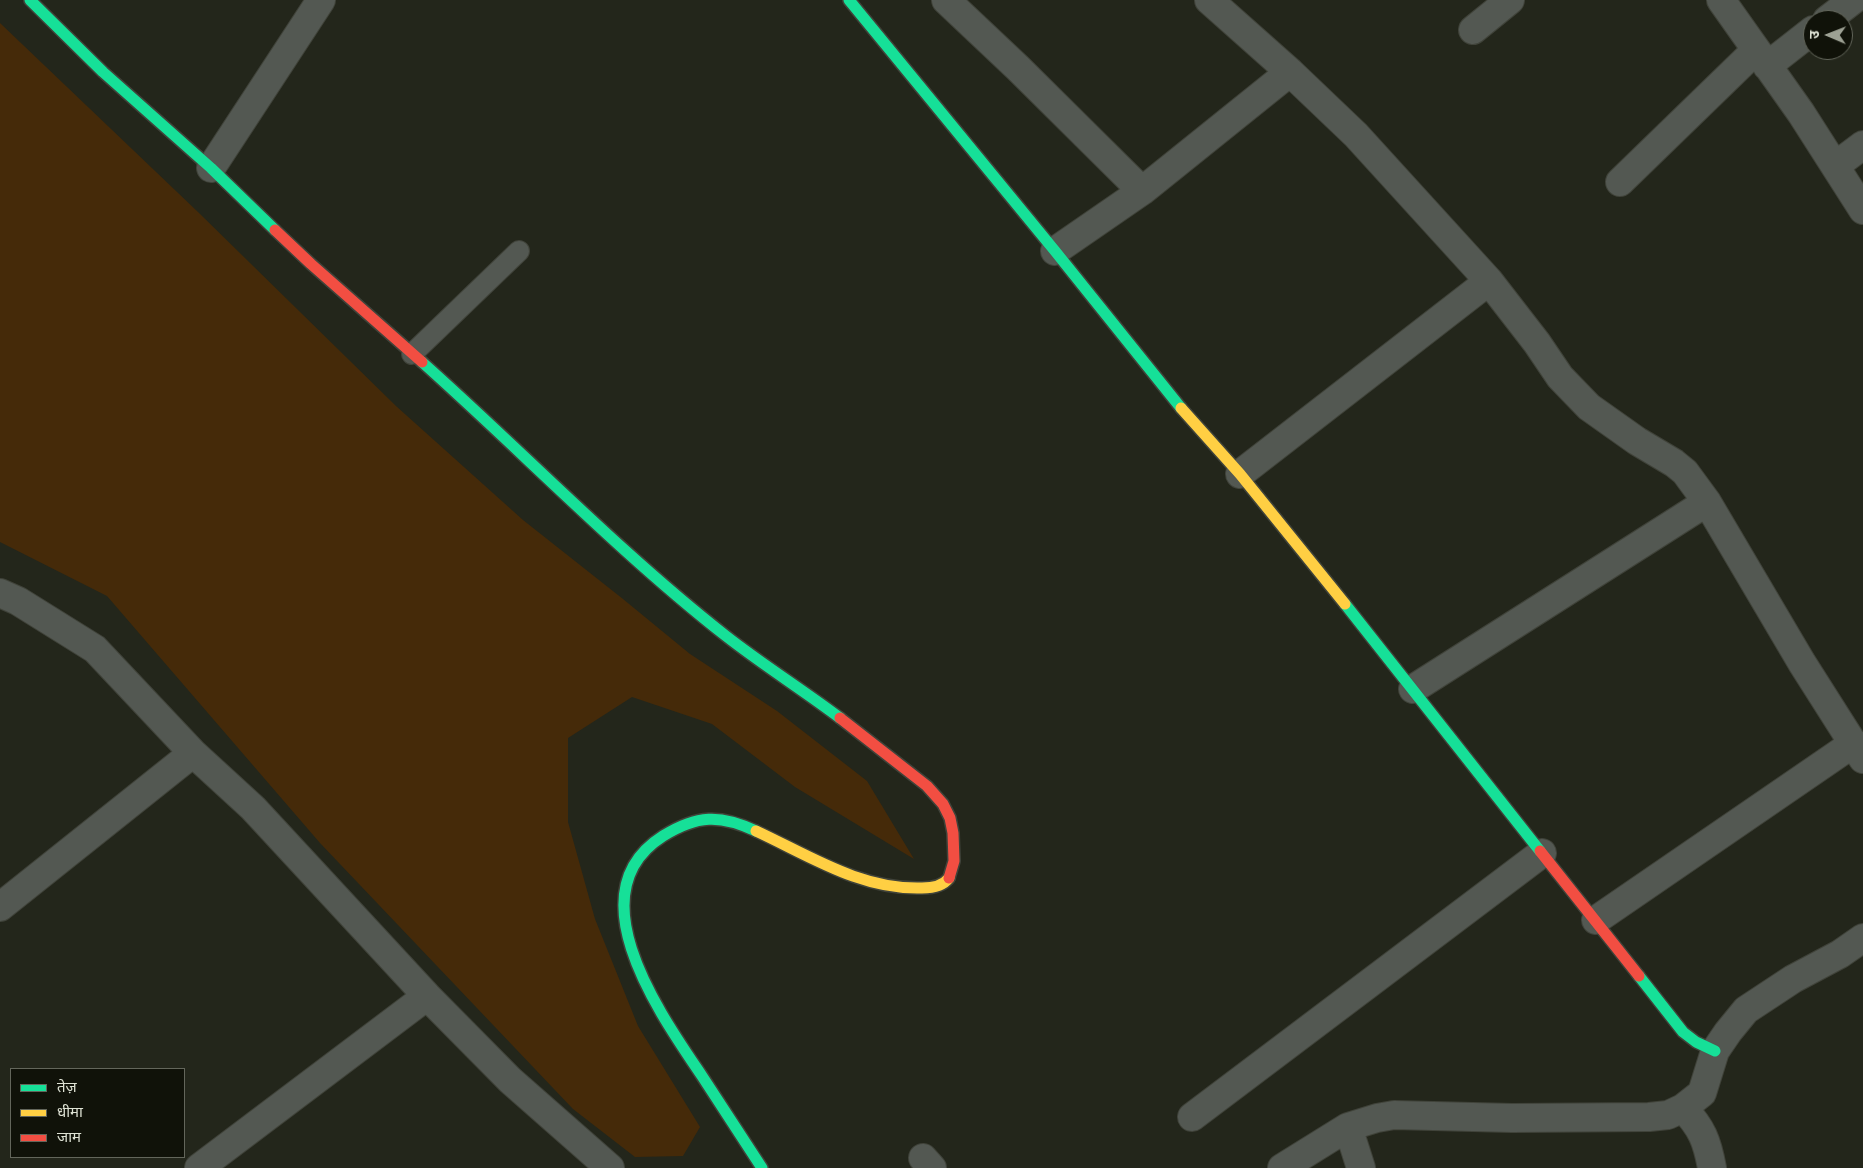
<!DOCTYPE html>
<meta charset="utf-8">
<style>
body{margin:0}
#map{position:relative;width:1863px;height:1168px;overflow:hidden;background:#23261b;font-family:"Space Grotesk","Noto Sans Devanagari",sans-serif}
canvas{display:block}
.legend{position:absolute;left:10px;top:1068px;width:175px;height:90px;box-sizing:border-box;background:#101209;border:1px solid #63665b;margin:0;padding:6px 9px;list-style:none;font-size:15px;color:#dfe3d5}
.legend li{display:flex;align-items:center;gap:10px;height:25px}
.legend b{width:25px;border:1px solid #63665b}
.north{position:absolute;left:1803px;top:10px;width:50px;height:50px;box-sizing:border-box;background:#101209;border:1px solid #63665b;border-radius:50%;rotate:271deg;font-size:14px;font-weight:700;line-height:20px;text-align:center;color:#dfe3d5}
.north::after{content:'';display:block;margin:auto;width:18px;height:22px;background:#9da194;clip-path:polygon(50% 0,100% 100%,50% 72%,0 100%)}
</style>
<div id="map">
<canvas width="1863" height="1168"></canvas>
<ul class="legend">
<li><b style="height:6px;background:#16e098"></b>तेज़</li>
<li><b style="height:6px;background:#ffcf43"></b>धीमा</li>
<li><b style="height:6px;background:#f24e42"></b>जाम</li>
</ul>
<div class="north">उ</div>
</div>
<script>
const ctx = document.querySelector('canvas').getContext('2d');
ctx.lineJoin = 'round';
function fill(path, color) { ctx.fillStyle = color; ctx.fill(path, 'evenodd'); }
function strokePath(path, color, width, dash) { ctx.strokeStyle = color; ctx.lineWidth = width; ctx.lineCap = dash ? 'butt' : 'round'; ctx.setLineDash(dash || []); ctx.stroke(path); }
const green = new Path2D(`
 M0,23L198,212L396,406L523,520L623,599L690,654L777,711L867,781L914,859L795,787L712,724L632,697L568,738V822L595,919L638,1026L700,1127L683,1156L635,1157L573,1109L320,843L107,596L0,542Z`);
const lane = new Path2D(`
 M412,354L519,251`);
const street = new Path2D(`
 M946,0L1018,68L1142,191
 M1209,0L1290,72L1356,135L1489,281L1537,343L1560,377L1589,407L1637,441L1674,463L1685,472L1707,502L1802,663L1863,759
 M1721,0L1801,113L1863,210
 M1827,20L1853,0
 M1473,30L1510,0
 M1767,66L1813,30
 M1835,166L1863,145
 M211,168L321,0
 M1620,182L1756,50
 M1055,251L1142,191L1290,72
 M1240,474L1489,281
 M0,593L18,601L95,649L193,753L253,808L427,996L510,1080L610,1168
 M1413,689L1707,502
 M0,907L193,753
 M1596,920L1854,743
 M1683,1108C1702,1128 1707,1141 1712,1168
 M1192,1117L1542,853
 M1348,1127L1361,1168
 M923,1158L932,1168
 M199,1168L427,996
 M1282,1168L1348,1127L1377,1118L1394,1115L1512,1118L1649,1117L1668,1115L1683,1108L1702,1093L1715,1051L1728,1032L1746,1010L1793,979L1840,954L1863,938`);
const fast = new Path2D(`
 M30,0L103,72L211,168L275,230
 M849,0L1055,251L1181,408
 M422,362C524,453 619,552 726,636C763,665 803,690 840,718
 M1345,604L1540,851
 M756,831C720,814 697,815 663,836C573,893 661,1015 702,1076C722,1107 742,1137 762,1168
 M1639,976L1683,1032L1696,1042L1715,1051`);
const slow = new Path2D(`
 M1181,408L1240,474L1345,604
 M756,831C810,856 861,890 922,888C932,888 943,886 949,878`);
const jam = new Path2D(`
 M275,230L311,264L422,362
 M840,718L927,786L943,804L950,818L953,833L954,861L949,878
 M1540,851L1639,976`);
fill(green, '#452a09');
strokePath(lane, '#40433a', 22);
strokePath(street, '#40433a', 30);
strokePath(fast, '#40433a', 14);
strokePath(slow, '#40433a', 14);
strokePath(jam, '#40433a', 14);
strokePath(lane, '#535852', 20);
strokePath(street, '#535852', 28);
strokePath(fast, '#16e098', 11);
strokePath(slow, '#ffcf43', 11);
strokePath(jam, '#f24e42', 11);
</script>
